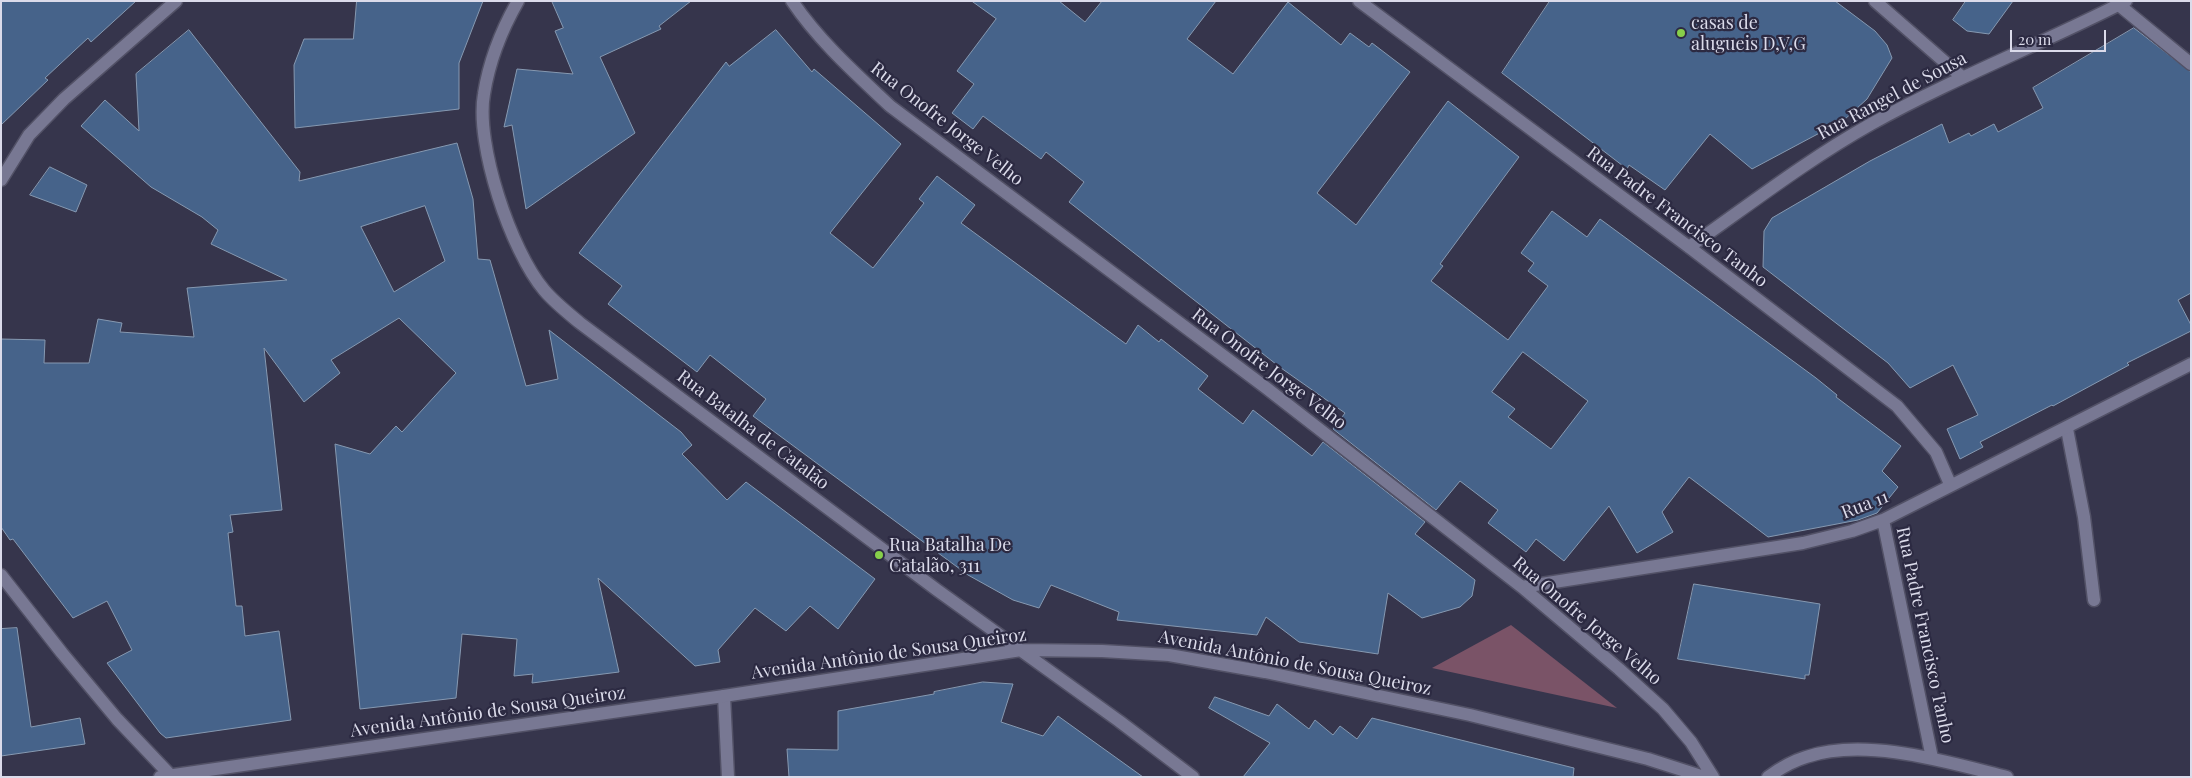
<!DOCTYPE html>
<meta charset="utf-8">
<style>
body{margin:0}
#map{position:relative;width:2192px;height:778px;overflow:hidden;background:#36354c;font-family:"Playfair Display",serif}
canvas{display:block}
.frame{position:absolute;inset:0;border:2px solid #dbdbea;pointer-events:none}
.scale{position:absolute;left:2010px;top:30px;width:96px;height:22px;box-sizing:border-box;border:2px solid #dbdbea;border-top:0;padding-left:6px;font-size:15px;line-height:18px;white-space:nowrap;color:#dbdbea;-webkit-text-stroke:4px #2c2a42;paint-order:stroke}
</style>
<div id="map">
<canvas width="2192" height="778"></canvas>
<div class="frame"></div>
<div class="scale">20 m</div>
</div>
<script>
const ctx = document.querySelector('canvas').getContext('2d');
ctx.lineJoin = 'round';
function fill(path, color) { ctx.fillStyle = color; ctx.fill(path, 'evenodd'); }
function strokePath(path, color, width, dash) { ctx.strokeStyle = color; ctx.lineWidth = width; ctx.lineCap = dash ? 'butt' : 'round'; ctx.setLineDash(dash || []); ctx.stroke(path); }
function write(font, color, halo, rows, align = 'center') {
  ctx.font = font + ' "Playfair Display",serif'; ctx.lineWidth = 4.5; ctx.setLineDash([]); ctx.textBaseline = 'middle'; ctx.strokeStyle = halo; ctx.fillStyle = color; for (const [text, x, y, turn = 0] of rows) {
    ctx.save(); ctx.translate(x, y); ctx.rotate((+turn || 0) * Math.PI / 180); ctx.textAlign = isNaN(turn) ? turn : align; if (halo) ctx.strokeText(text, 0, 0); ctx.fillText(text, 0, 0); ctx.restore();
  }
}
const green = new Path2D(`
 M1511,625L1617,708L1432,668Z`);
const building = new Path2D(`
 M1,1H136L91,42L88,38L45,78L48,80L1,125Z
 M357,1H483L459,63V109L295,128L294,65L304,39H353Z
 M552,1H691L659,26L661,29L600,57L635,133L526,209L512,125L504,127L517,69L573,74L555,31L563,28Z
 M972,1H1059L1085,22L1102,1H1216L1187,39L1233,74L1288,2L1341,45L1350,33L1369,47L1372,43L1410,72L1317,193L1356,225L1448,101L1519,157L1440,264L1443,266L1431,281L1508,340L1548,286L1528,271L1534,263L1521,253L1552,211L1587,237L1600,219L1816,378L1837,395L1836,397L1901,446L1882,471L1898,487L1877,513L1858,520L1768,537L1689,477L1662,512L1673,532L1637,553L1609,506L1564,561L1536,539L1526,552L1488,523L1498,510L1460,481L1436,510L1333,429L1345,413L1281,368L1069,202L1084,182L1046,152L1041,159L983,116L973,129L952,113L974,84L957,71L996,19ZM1523,352L1588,401L1551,449L1508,417L1515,409L1492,392Z
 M1550,1H1835L1875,31L1887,45L1892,58L1867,99L1844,120L1752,169L1710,134L1665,190L1629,165L1627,169L1502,73Z
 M1966,1H2013L1989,34L1967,31L1953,20Z
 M2134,28L2191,72V293L2178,300L2191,325V331L2127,363L2129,365L2053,406L2052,405L1980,442L1983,447L1960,459L1947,429L1978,415L1953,365L1910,388L1888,363L1763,267L1764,231L1772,218L1870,161L1942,124L1949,143L1969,133L1971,136L1994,124L1998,132L2043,108L2033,88Z
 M189,30L300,172L299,181L457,143L473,199L478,259L490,260L526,386L558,379L549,330L681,432L692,445L682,454L727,500L746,482L875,579L838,629L810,606L786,631L755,608L718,650L720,662L695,666L598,578L619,672L532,683L533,674L514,676L517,639L462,634L456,698L360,709L335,444L370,454L396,426L402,432L456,373L399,318L331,360L340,373L304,402L264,348L282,510L230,515L233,532L228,533L236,606H242L245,636L279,631L291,720L166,738L160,733L107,663L132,650L107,601L73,618L13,539L10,540L1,527V339L45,340L44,363H89L98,319L122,323L120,332L194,337L187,288L287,280L211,244L218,230L202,217L151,187L81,126L105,100L139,131L136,74ZM425,206L445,261L394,292L361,227Z
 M776,30L812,72L814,69L901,144L830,233L873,268L924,203L919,199L937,176L975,205L961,223L1126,344L1138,325L1159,342L1161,339L1208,376L1198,389L1243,424L1253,410L1312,456L1323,442L1425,522L1415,534L1475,580L1472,596L1460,607L1422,618L1388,593L1378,654L1299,642L1266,617L1257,635L1117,620L1119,612L1051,585L1039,608L1013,600L968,575L753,416L766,399L710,355L697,372L608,304L622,286L579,253L726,62L729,66Z
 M50,167L87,185L76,212L30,195Z
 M1694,584L1820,604L1809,675H1805V679L1678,659Z
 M17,628L31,727L80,718L85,744L1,756V629Z
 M983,682L1013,684L1001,722L1043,736L1058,716L1143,777H789L787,749L838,750V711L934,694V692Z
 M1215,697L1269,716L1277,704L1309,729L1315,720L1333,735L1340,726L1357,739L1372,718L1384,721L1574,768L1573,777H1243L1270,743L1209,708Z`);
const lane = new Path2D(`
 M2119,5L2191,64
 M2067,429L2084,517L2094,600
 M724,696L728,777`);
const street = new Path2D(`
 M518,1C502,29 489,62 484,94C475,144 511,251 544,290C554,302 568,313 580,323L937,590L1119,721L1193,777
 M792,1C819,41 855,73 890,106L1265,387L1522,587L1619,669L1663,709L1691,742L1713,777
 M1359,1L1689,247L1897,406L1936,452L1950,484
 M1875,1L1962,77
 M1,180L29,135L64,99L176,1
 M1689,247C1749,205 1807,160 1871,124C1954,78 2042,44 2126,1
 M1883,520L1932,758
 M1,575L62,653L117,719L172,777
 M1522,587L1803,543L1852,531L1883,520L2191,364
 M160,777L724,696L1021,650L1102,651L1169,655L1265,672L1470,715L1648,759L1704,777
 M1768,777C1779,769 1793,761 1806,757C1866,737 1947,762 2007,777`);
const markers = [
 [1681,33,5,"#87cf4a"],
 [879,555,5,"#87cf4a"]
];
const poiNames = [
 ["casas de",1691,23],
 ["alugueis D,V,G",1691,44],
 ["Rua Batalha De",889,545],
 ["Catalão, 311",889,566]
];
const streetNames = [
 ["Rua Rangel de Sousa",1892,96,-28],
 ["Rua Onofre Jorge Velho",947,124,38],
 ["Rua Padre Francisco Tanho",1677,217,37],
 ["Rua Onofre Jorge Velho",1269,369,37],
 ["Rua Batalha de Catalão",753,430,37],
 ["Rua 11",1865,505,-21],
 ["Rua Onofre Jorge Velho",1587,621,40],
 ["Rua Padre Francisco Tanho",1925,635,78],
 ["Avenida Antônio de Sousa Queiroz",889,654,-8],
 ["Avenida Antônio de Sousa Queiroz",1295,663,11],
 ["Avenida Antônio de Sousa Queiroz",488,712,-8]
];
fill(green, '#7a5367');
fill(building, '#46638a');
strokePath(building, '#8699b1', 1);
strokePath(lane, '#525166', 15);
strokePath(street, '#525166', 15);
strokePath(lane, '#787893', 12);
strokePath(street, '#787893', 12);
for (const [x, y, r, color] of markers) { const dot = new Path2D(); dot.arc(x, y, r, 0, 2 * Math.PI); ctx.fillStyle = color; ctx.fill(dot); strokePath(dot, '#2c2a42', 2); }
write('18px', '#dbdbea', '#2c2a42', poiNames, 'left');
write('18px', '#dbdbea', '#2c2a42', streetNames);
</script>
